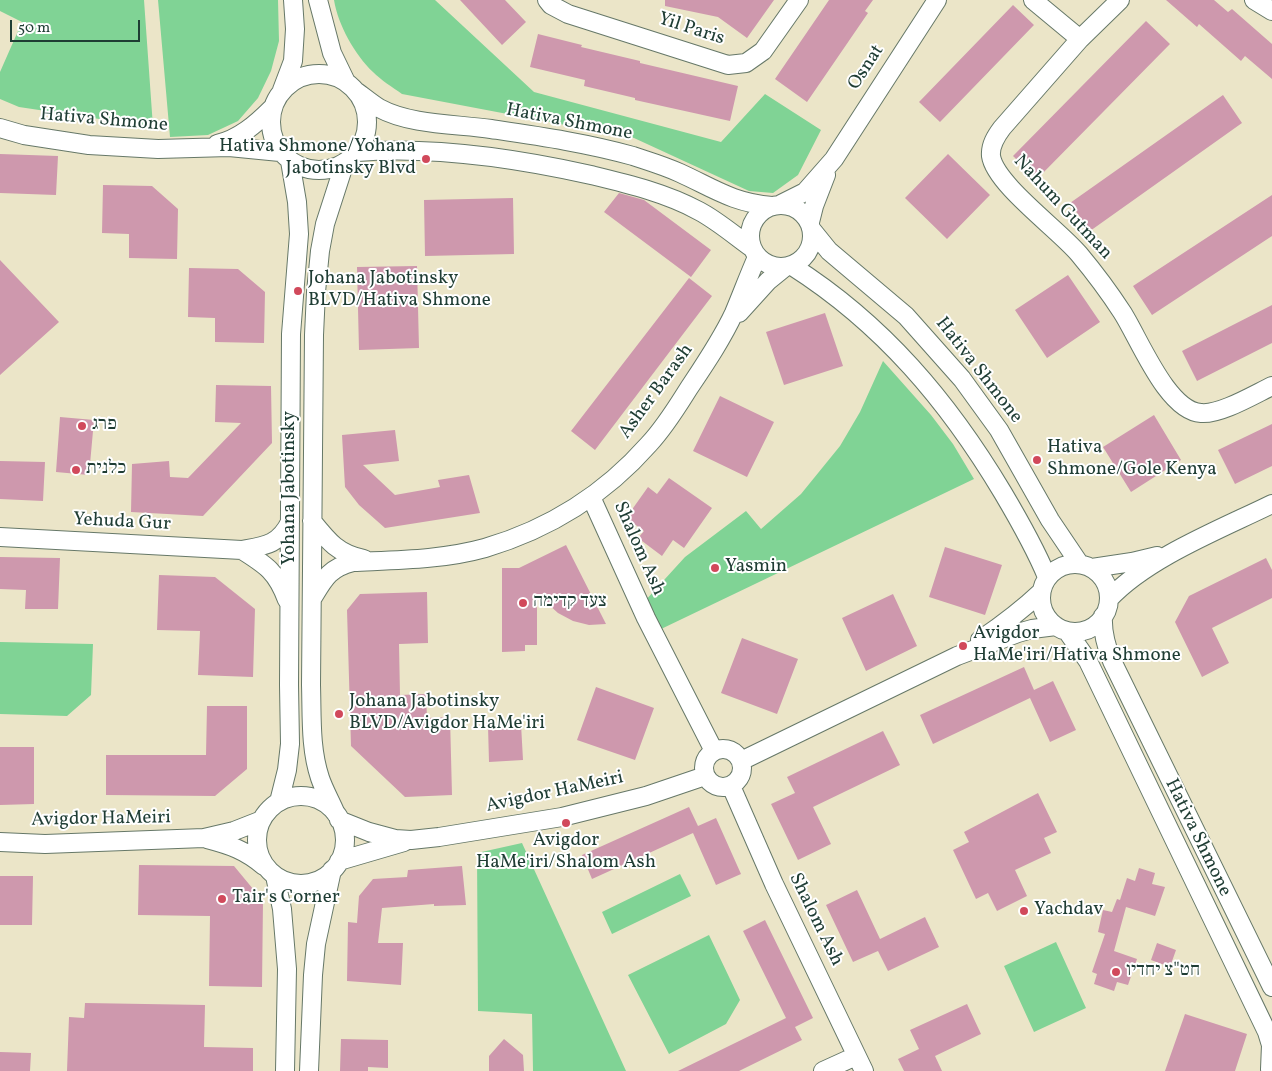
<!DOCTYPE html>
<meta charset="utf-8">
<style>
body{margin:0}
#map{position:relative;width:1272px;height:1071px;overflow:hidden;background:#ebe5c8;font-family:Vollkorn,serif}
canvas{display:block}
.scale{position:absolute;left:10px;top:20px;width:130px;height:22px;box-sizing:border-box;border:2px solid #1f3d34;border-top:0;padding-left:6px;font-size:15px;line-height:18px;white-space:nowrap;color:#1f3d34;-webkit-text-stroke:4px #fff;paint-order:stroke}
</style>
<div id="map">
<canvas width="1272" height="1071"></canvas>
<div class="scale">50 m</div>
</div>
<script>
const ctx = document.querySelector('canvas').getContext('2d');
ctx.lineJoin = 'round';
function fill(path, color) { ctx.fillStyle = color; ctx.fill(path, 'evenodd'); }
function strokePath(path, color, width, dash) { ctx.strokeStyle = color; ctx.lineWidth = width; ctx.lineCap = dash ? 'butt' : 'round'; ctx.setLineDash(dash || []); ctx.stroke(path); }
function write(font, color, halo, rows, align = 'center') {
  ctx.font = font + ' Vollkorn,"Frank Ruhl Libre",serif'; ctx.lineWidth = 4; ctx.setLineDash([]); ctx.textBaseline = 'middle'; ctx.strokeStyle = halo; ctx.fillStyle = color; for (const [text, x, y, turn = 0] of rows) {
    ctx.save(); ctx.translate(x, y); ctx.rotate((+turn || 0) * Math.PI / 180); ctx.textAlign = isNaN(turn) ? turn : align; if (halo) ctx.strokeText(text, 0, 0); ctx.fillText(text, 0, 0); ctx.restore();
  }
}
const green = new Path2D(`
 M0,0H144L153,127L19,107L0,99V72L22,22L0,11Z
 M158,0H278L279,41L271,71L258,98L238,121L208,135L170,137Z
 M334,0H435L534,92L721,142L765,94L821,130L798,175L773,193L749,191L634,138L402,94C392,87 381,80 373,72C355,55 338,25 334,0Z
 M883,361L931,415L953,444L974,479L659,630L644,602L685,557L746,511L761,529L801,494L840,446L860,412Z
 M0,642L93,644L91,695L67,716L0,714Z
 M522,843L626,1071H533L532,1014L478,1011L477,853Z
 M680,874L691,896L612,934L602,912Z
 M709,935L740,1000L726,1024L669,1054L628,975Z
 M1056,942L1086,1008L1034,1032L1004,966Z`);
const building = new Path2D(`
 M460,0H505L526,22L502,45Z
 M665,0H774L747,38L718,17L665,6Z
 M829,0H873L865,11L868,13L807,102L775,79Z
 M1166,0H1214L1228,12L1232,9L1272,44V79L1245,56L1241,61L1199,24L1197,27Z
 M1013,5L1034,25L940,122L919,102Z
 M1146,21L1170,44L1037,179L1013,156Z
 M538,34L582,45L581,47L640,61V63L738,86L730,121L635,100V98L584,86L585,80L530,67Z
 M1223,95L1242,123L1090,231L1070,203Z
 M0,154L58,156L56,195L0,193Z
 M948,154L990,195L947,239L905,198Z
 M103,185L152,186L178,209L177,259L129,258V234L102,233Z
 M619,193L644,200L711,250L691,277L604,212Z
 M1272,195V236L1152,315L1133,286Z
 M513,198L514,254L425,256L424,200Z
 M0,260L59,322L0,375Z
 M417,266L419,348L359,350L357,267Z
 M189,268L238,269L265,292L264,343L215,342V318L188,317Z
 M1068,275L1100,322L1047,358L1015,310Z
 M689,278L712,296L595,450L571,431Z
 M1272,305V343L1197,381L1182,351Z
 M825,313L843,366L784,385L766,332Z
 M216,385L271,386L272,443L203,516L131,512L132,464L169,461L170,477L188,478L241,423L215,422Z
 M720,396L774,422L747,477L693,451Z
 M1154,415L1181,460L1131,492L1103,447Z
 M60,417L94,420L89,475L56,472Z
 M1272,424V466L1235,484L1218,450Z
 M395,430L399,461L363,465L395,495L440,487L438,480L469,475L480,513L385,528L359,505L345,487L342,435Z
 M0,461L45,462L43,501L0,499Z
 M669,478L712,508L684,548L673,540L662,556L638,538L644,531L626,518L648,487L657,494Z
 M566,545L606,624L589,625L573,621L558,613L537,594V645H525V651L502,652V568H519Z
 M945,547L1002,565L985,615L929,597Z
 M0,557L60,558L58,609H25L26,590L0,589Z
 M1266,558L1272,570V598L1212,628L1229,663L1202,677L1175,622L1189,596Z
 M159,575L215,577L255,609L253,677L198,675L200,631L157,630Z
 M427,592L428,643L399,644L400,695L426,694L427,718L450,717L452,795L405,797L351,746L347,610L360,594Z
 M893,594L917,646L866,671L842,618Z
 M742,638L798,659L777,714L721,693Z
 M1024,667L1034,690L1053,681L1076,730L1050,742L1030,698L933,744L920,715Z
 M596,687L654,708L635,760L577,740Z
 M207,706H247V769L215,796L106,795V755H206Z
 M521,724L523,760L489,762L488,726Z
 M883,731L900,765L813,807L831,844L798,860L771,804L795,793L787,777Z
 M0,747H34V804L0,805Z
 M1038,793L1057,832L1044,838L1051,853L1015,870L1027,896L997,911L988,893L976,899L953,850L969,842L964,832Z
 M689,807L698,826L716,818L741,874L716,885L693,833L592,879L582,855Z
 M139,865L234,866L263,901L262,987L209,986L210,916L138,915Z
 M462,866L466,905L434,906V904L382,908L378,943H403L401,985L347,981L348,922L357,923L359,896L373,879L407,877L408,870Z
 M1139,868L1155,873L1152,884L1165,887L1155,916L1126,907L1114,951L1137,959L1128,985L1117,982L1114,991L1094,984L1097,974L1092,972L1105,934L1098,932L1103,910L1112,912L1117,899L1120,900L1127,878L1135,881Z
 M0,876H33L32,925H0Z
 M857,890L880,939L925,917L939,947L888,971L878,951L853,962L826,905Z
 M765,920L813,1018L795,1027L802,1040L739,1071H678L786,1018L743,931Z
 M1157,943L1176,950L1170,967L1151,960Z
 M85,1003L205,1005L204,1047L253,1048V1071H67L69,1017L84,1018Z
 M967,1004L981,1034L935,1056L942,1071H904L898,1059L919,1049L910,1030Z
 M1185,1014L1247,1034L1235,1071H1165Z
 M341,1039L388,1040V1068L368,1067V1071H340Z
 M504,1039L523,1055L524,1071H489V1056Z
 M0,1052L31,1053L30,1071H0Z`);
const minor = new Path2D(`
 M318,0L332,53L346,82
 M547,0L551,5L568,14L728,65L746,63L763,51L799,0
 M1033,0L1080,39
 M1120,0L1080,39L1002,128C996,136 990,145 991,156C995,184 1059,230 1079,254C1094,272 1109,292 1122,312C1139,338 1167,411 1201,413C1220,415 1255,394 1272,386
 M1254,0L1272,11
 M271 122a48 48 0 1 1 96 0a48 48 0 1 1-96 0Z
 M282,90L293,61L295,29L293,0
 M357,92C364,97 371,103 379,108C410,125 456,124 491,129C538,136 587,143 633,156C648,161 665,166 680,173C713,188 733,203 772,206
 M0,128L24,135L89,145L158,149L229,147L280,152
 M217,144C239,139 256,124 272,108
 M357,152C435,146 515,158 591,175C628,184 666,193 699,211C718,221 735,236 752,248
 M781,204L805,192L834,159L937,0
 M750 236a31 31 0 1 1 62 0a31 31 0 1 1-62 0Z
 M810,222L814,206L826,175
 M812,230L829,251L906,316L962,379L999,430L1050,520L1079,563
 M792,266C883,324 948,401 1003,493C1019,520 1035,548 1047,577
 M739,313L768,281L784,268
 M591,497L646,618L714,751
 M312,521C328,541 338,554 364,559
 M0,537L242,550C264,546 279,545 290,522
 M242,550C266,565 277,572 287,600
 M1041 598a34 34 0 1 1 68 0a34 34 0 1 1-68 0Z
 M1092,568L1132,562L1157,556
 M312,599C324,579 329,568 353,562C396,560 442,560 485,548C549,529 605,494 649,444C665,427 677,407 689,388C705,364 722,339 734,313C742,294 749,275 757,257
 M1109,599C1147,558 1221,529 1272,504
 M1103,616C1102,632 1106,646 1112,661L1272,987
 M1067,631L1088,661L1267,1032L1271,1045L1270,1069
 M980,640C1002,625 1022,610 1041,592
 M704 768a19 19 0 1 1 38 0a19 19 0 1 1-38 0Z
 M741,761L957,656L1018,633L1032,629L1056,626
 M731,786L774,884L864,1071
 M257 840a44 44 0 1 1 88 0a44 44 0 1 1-88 0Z
 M279,802L287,770L290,744L289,685L291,334L299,234L297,202L290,161
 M336,814C331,802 324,790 320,778C310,748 312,716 311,685L314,335L316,292L320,251L325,224L345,162
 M339,820L369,832L395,839L411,840L439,837L562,817L646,796L705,776
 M207,839C230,845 245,850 264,866
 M0,842L45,844L204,838L234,831L262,820
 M339,861L404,842
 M275,876L282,909L287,969L285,1071
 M309,1071L313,975L316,944L332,870
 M823,1071L856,1056`);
const markers = [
 [426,159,5,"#d1495b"],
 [298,291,5,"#d1495b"],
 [82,426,5,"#d1495b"],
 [1037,460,5,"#d1495b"],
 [76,470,5,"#d1495b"],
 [715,568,5,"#d1495b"],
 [523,603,5,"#d1495b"],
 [963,646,5,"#d1495b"],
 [339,714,5,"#d1495b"],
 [566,823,5,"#d1495b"],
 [222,899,5,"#d1495b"],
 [1024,911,5,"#d1495b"],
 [1116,972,5,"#d1495b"]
];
const streetNames = [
 ["Yil Paris",691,30,18],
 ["Osnat",867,68,-57],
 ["Hativa Shmone",104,121,5],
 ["Hativa Shmone",569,123,11],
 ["Nahum Gutman",1062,208,47],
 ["Hativa Shmone",978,371,52],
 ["Asher Barash",657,392,-54],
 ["Yohana Jabotinsky",291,488,-90],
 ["Yehuda Gur",122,523,3],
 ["Shalom Ash",638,549,66],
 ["Avigdor HaMeiri",555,793,-12],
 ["Avigdor HaMeiri",101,820,-1],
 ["Hativa Shmone",1197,838,64],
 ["Shalom Ash",815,920,64]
];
const poiNames = [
 ["Hativa Shmone/Yohana",416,148,"right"],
 ["Jabotinsky Blvd",416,170,"right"],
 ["Johana Jabotinsky",308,280],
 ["BLVD/Hativa Shmone",308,302],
 ["פרג",92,426],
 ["Hativa",1047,449],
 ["Shmone/Gole Kenya",1047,471],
 ["כלנית",86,470],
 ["Yasmin",725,568],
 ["צעד קדימה",533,603],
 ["Avigdor",973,635],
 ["HaMe'iri/Hativa Shmone",973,657],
 ["Johana Jabotinsky",349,703],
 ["BLVD/Avigdor HaMe'iri",349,725],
 ["Avigdor",566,842,"center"],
 ["HaMe'iri/Shalom Ash",566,864,"center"],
 ["Tair's Corner",232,899],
 ["Yachdav",1034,911],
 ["חט\"צ יחדיו",1126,972]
];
fill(green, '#80d395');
fill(building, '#ce98ad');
strokePath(minor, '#667868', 20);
strokePath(minor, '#fff', 18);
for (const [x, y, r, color] of markers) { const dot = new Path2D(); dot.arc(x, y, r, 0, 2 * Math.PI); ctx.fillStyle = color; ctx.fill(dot); strokePath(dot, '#fff', 2); }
write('19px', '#1f3d34', '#fff', streetNames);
write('19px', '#1f3d34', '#fff', poiNames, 'left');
</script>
